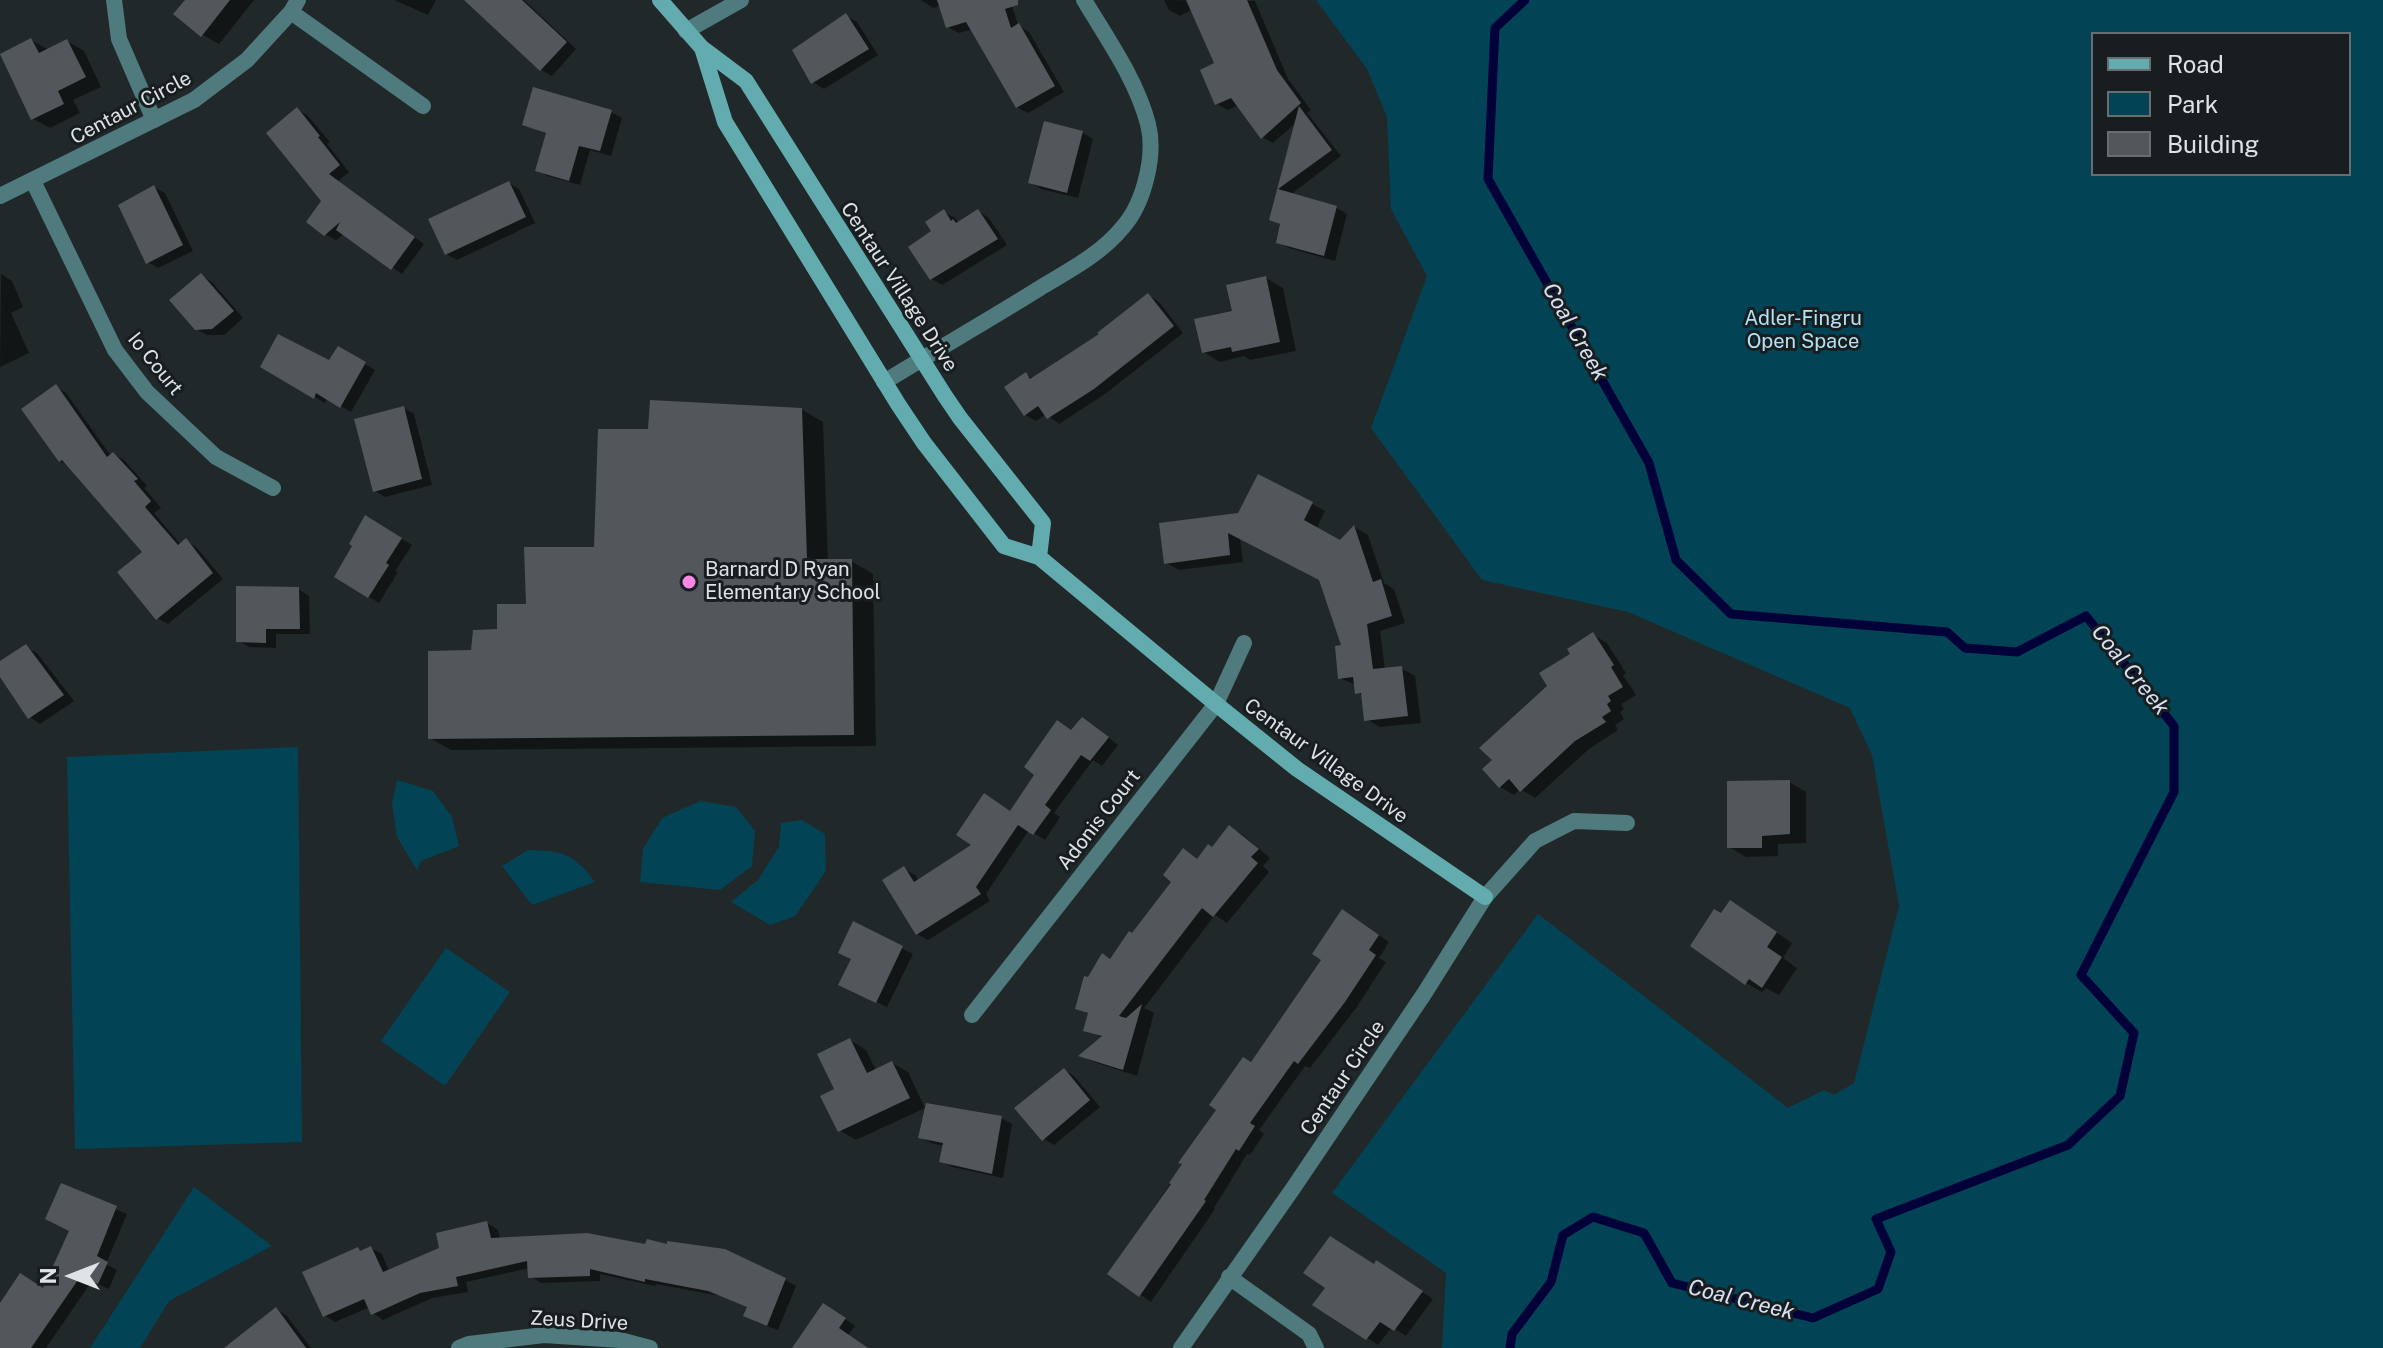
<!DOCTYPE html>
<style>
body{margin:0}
#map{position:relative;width:2383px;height:1348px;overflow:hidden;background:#21282a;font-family:"Public Sans",sans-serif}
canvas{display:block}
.legend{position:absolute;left:2091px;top:32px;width:260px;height:144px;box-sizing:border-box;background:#181e20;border:2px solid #686d6f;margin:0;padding:10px 14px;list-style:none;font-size:24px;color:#dfe3e5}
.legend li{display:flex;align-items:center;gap:16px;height:40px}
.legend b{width:40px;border:2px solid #686d6f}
.north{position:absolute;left:32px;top:1236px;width:80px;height:80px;-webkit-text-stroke:6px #181e20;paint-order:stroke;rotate:270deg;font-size:22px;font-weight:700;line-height:32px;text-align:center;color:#dfe3e5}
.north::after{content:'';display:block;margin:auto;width:28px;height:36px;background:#dfe3e5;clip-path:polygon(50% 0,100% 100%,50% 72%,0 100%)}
</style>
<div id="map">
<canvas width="2383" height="1348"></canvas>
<ul class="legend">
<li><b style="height:10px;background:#62acaf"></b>Road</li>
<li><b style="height:22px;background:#024455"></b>Park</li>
<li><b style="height:22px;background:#52575b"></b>Building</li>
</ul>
<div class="north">N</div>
</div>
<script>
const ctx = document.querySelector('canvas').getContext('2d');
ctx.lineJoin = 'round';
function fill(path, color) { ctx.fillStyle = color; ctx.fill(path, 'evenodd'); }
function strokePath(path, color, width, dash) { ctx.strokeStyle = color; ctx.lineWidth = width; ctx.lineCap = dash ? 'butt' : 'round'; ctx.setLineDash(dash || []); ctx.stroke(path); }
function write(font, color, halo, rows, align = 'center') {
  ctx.font = font + ' "Public Sans",sans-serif'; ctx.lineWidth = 6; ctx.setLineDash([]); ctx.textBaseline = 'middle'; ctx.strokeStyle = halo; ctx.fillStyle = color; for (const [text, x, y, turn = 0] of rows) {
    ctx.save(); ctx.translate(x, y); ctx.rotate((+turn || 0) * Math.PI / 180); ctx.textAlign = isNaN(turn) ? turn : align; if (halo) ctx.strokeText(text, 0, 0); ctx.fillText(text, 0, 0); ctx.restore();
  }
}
const green = new Path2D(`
 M1316,0H2383V1348H1442L1446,1273L1332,1193L1538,914L1788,1108L1824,1090L1834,1095L1854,1083L1899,906L1872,755L1850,708L1628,612L1482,580L1371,428L1427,276L1391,209L1387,117L1367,69ZM2093,34H2349V174H2093Z
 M298,747L302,1142L75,1149L67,757Z
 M397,780L433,791L452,817L459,846L421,861L417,870L397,837L392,804Z
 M700,801L736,807L755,831L752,866L720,890L640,882L643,849L662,818Z
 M802,820L825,834L826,871L795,916L770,925L731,902L758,880L779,847L781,823Z
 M528,850C564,851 573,853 595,882L532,905L502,866Z
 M446,948L510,992L445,1086L381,1041Z
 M194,1187L272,1246L169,1301L140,1348H90Z`);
const shadow = new Path2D(`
 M185,0H254L219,44L203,35L176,14Z
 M394,0H436L428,15Z
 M489,0H524L576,49L552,76L541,70Z
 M921,0H1010L1018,25L1029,32L1064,92L1028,113L1017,107L973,29L959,33L948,27L941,5L933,8Z
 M1164,0L1255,1L1288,79L1311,110L1307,113L1341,156L1290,195L1337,208L1347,214L1335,261L1289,248L1278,242L1282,226L1271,219L1297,122L1273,143L1262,137L1239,105L1228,110L1217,104V64L1193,9L1180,16L1169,10Z
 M846,16L857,22L878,55L824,89L813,82Z
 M31,40L49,50L67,41L84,51L101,87L73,100L80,113L50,128L33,119Z
 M297,109L308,116L330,142L327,144L349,172L338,181L424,244L402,274L345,233L336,240L325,234L324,201Z
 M611,112L622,118L611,156L590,150L580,185L548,176L537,170L547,134L525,125Z
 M1046,123L1083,133L1093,139L1078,198L1041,189L1030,182Z
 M509,183L519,189L535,223L457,260L446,254Z
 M154,187L165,193L193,251L158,268L147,262Z
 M978,211L989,218L1007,245L942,285L932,279L934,232L944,212L955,218L959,224Z
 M1,274L12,281L23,307L11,313L29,353L0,367Z
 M201,275L212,282L243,318L224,335H207L196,329Z
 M1266,278L1283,288L1296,351L1250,360L1244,356L1220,362L1204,352L1234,312Z
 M1148,295L1159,302L1183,333L1105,394L1059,424L1046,414L1036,421L1025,415L1026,375L1034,379L1102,335Z
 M338,349L375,370L351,412L327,398L325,403L263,366L330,363Z
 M56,387L66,393L111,456L113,454L124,460L147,486L144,488L161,508L154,513L181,545L186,541L196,547L223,579L168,624L157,618L145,552L70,467L60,461Z
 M404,408L414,414L432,485L385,497L374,490Z
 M801,409L823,422L828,561H851L873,574L876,746L451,750L430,738L473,652L596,549L650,431Z
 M1312,504L1325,511L1316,530L1340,542L1354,527L1368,535L1384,583L1394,589L1405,623L1380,631L1385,670L1401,668L1415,676L1421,723L1380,727L1366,719L1364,696L1357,693L1356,685L1340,678L1343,647L1321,580L1240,538L1243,562L1179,570L1165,562L1161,525Z
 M366,518L412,545L395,571L398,572L379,603L336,577L354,545Z
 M298,589L309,596L310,634H276V648L249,647L238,640Z
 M1593,635L1607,643L1626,673L1623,675L1636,695L1621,704L1624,709L1620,712L1624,719L1615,725L1618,730L1589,749L1535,798L1520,789L1514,795L1500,787L1485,770L1573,654Z
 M26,647L37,653L74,701L40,724L30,717L0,673V664Z
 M1093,725L1118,745L1102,766L1093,760L1054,813L1060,817L1045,840L1029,830L986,894L990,901L928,940L917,934L904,869L915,875L919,881L975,845L1011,813L1072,732Z
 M1789,782L1806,792V843L1778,844V856L1746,857L1729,847Z
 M1230,827L1243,835L1270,858L1263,866L1269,872L1227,923L1215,915L1144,1008L1154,1013L1137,1076L1094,1062L1082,1056L1103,1038L1086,1030L1090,1015L1077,1008L1089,980L1111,961L1174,882L1183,851L1198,860L1213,850Z
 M1747,912L1792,943L1783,958L1797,968L1779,995L1766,988L1762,992L1746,983L1722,915Z
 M1353,917L1389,942L1379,958L1386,962L1356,1008L1310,1068L1305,1066L1259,1130L1264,1134L1250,1155L1247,1154L1214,1208L1215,1209L1151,1302L1109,1273Z
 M854,924L913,954L887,1007L851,990Z
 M850,1040L866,1050L876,1070L892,1063L908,1072L925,1108L856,1140L839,1130L837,1090Z
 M1064,1070L1074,1076L1100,1107L1054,1145L1044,1139Z
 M1001,1118L1012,1124L1003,1178L952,1167L942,1161L944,1146L931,1143L920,1137Z
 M62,1186L127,1214L106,1264L117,1270L109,1289L92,1281L46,1348H0V1321L44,1290L71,1231Z
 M487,1223L498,1230L500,1239L785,1280L796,1286L778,1330L756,1322L749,1307L721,1296L656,1284L655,1286L600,1274V1281L541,1283L530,1276V1268L466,1282L468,1292L432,1298L383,1320L373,1313L370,1307L335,1322L324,1315L358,1249L362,1252L371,1248L382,1254L389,1271L441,1249Z
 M1375,1266L1387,1269L1433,1299L1406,1336L1392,1327L1378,1345L1315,1304L1328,1287Z
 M276,1309L287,1316L311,1348H235Z
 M834,1311L855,1326L848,1335L867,1348H794Z`);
const stream = new Path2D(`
 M1510,1348L1512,1334L1551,1282L1563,1235L1593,1217L1644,1233L1672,1283L1813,1318L1878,1289L1891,1252L1876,1219L2068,1145L2120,1096L2134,1033L2081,975L2174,792V726L2086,616L2017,652L1965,648L1947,632L1731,614L1676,560L1649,463L1488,179L1495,28L1525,0`);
const building = new Path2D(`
 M185,0H230L201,37L173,14Z
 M464,0H522L567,42L540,71Z
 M937,0H1018V5L1005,9L1011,28L1019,23L1055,86L1016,108L966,22L946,28Z
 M1186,0H1247L1277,70L1301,103L1261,139L1231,98L1215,105L1200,70L1214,63Z
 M846,13L869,49L811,84L792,50Z
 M31,38L39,53L67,39L86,77L58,91L64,104L31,120L0,54Z
 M533,87L612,110L600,151L579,146L569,181L535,171L546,133L522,125Z
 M1299,106L1332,150L1278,189L1337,206L1324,256L1276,243L1280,224L1269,220Z
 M297,107L320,136L318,137L340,165L329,174L415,237L391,270L336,230L340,222L324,236L306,222L321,201L266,133Z
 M1044,121L1083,131L1067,193L1028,183Z
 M509,181L526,217L445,255L428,219Z
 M154,185L183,245L146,264L118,205Z
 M944,209L951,221L953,219L956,223L978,209L998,239L930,280L908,247L931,231L925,222Z
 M201,273L234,311L212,329L195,330L169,300Z
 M1266,276L1280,342L1232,352L1231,347L1202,353L1194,319L1232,311L1226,285Z
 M1148,293L1174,326L1094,389L1047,419L1038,406L1024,416L1004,387L1026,372L1030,379L1099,334L1097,333Z
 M278,334L329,360L338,346L366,362L340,408L316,393L314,399L260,367Z
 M56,384L107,457L113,452L138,479L134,481L151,501L145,507L178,545L186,538L213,573L156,620L117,572L142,552L62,460L59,462L21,409Z
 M650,400L802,408L807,559H852L854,735L428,739V651L471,650L473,630L497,629V604H526L524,547H594L598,429H648Z
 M404,406L422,479L373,492L354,419Z
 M1258,474L1313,502L1304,520L1340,540L1354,525L1373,582L1381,579L1392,616L1367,624L1373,669L1402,666L1408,716L1364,721L1361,693L1355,694L1353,677L1338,679L1335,646L1341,645L1319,580L1228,533L1230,555L1164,564L1159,523L1238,513Z
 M365,515L402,538L386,563L389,565L368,598L334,577L352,546L349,544Z
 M236,586L299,587L300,629H266V643L236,642Z
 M1593,632L1614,665L1611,667L1623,687L1608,696L1611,701L1607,704L1611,711L1602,717L1606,722L1575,741L1520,792L1509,779L1499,788L1482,769L1492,760L1479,748L1547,686L1539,673L1570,654L1567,649Z
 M26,644L64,695L28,719L0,677V661Z
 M1082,717L1109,737L1090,761L1081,755L1045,805L1051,810L1033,835L1018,825L976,887L981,894L916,935L882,880L904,866L914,882L971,845L956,835L984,793L1010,811L1034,775L1024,767L1057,720L1071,730Z
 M1790,780V834L1762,836V848H1727V781Z
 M1229,825L1259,849L1251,857L1258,863L1213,917L1202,908L1119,1016L1126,1018L1142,1004L1123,1070L1078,1056L1102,1036L1083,1031L1088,1013L1075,1009L1084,976L1088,977L1102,953L1110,959L1129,931L1132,933L1171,882L1163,875L1183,848L1197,859L1208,844L1212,847Z
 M1730,900L1777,932L1767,947L1782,957L1762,988L1749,979L1745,985L1690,946L1714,909L1721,913Z
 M1342,909L1379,935L1369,950L1376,955L1345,1002L1298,1064L1294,1061L1250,1123L1255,1126L1239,1151L1236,1149L1204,1200L1206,1201L1139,1297L1107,1274L1171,1184L1169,1183L1182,1164L1178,1163L1216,1110L1209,1105L1243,1057L1251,1062L1321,960L1312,954Z
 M853,921L903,946L876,1003L838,985L851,959L838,953Z
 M850,1038L867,1073L892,1061L910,1098L838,1132L820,1096L834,1089L817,1054Z
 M1064,1068L1090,1100L1042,1141L1014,1108Z
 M926,1103L1002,1116L992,1174L939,1162L943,1143L918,1138Z
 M61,1183L117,1206L97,1256L108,1262L98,1284L80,1277L31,1348H0V1303L20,1273L43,1288L69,1231L45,1219Z
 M487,1221L491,1238L587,1233L645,1244L647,1239L667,1244V1241L725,1249L786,1278L767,1326L743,1316L747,1307L708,1291L645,1279V1282L590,1269V1276L528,1278L527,1261L456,1277L458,1286L420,1293L371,1315L364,1299L323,1317L302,1272L358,1247L360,1251L371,1246L383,1272L439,1248L436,1233Z
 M1330,1236L1374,1264L1376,1260L1423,1291L1394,1331L1380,1322L1366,1340L1312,1305L1325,1288L1303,1273Z
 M823,1303L846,1318L839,1328L868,1348H792Z
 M276,1307L306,1348H224Z`);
const lane = new Path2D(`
 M114,0L119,39L154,120`);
const street = new Path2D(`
 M291,12L423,106
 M686,31L741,0
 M33,181L115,350L147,392L216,457L273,488
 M0,196L194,100L247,60L291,12L298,0
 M884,382C936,350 989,320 1040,288C1070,270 1101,254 1123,227C1144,203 1156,155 1148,124C1136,79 1108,40 1084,0
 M972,1015L1216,704L1244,643
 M1229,1277L1309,1334L1316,1348
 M459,1348L469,1344L544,1335L620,1340L650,1348
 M1181,1348L1294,1187L1424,994L1485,897L1535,841L1574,821L1627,823`);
const secondary = new Path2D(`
 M660,0L702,48L746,81L945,396L960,418L1043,523L1039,557
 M702,48L725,122L898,404L924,443L1004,546L1039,557L1216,704L1297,769L1485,897`);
const markers = [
 [689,582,8,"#fb87e6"]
];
const streetNames = [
 ["Centaur Circle",131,108,-28],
 ["Centaur Village Drive",899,287,57],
 ["Io Court",155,364,51],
 ["Centaur Village Drive",1326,761,36],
 ["Adonis Court",1099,820,-52],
 ["Centaur Circle",1343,1078,-56],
 ["Zeus Drive",579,1321,3]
];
const parkNames = [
 ["Adler-Fingru",1803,319],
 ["Open Space",1803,342]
];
const poiNames = [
 ["Barnard D Ryan",705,570],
 ["Elementary School",705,593]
];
const waterNames = [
 ["Coal Creek",1575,332,60],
 ["Coal Creek",2130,670,51],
 ["Coal Creek",1741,1300,14]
];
fill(green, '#024455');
fill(shadow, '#0007');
strokePath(stream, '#020039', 9);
fill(building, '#52575b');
strokePath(lane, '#4f7b7e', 16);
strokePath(street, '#4f7b7e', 16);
strokePath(secondary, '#62acaf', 16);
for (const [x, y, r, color] of markers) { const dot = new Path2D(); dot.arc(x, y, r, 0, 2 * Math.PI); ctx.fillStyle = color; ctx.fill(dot); strokePath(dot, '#181e20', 3); }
write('20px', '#dfe3e5', '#181e20', streetNames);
write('20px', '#b2e2f4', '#181e20', parkNames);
write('20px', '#dfe3e5', '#181e20', poiNames, 'left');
write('italic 22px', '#d9e1f4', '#181e20', waterNames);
</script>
